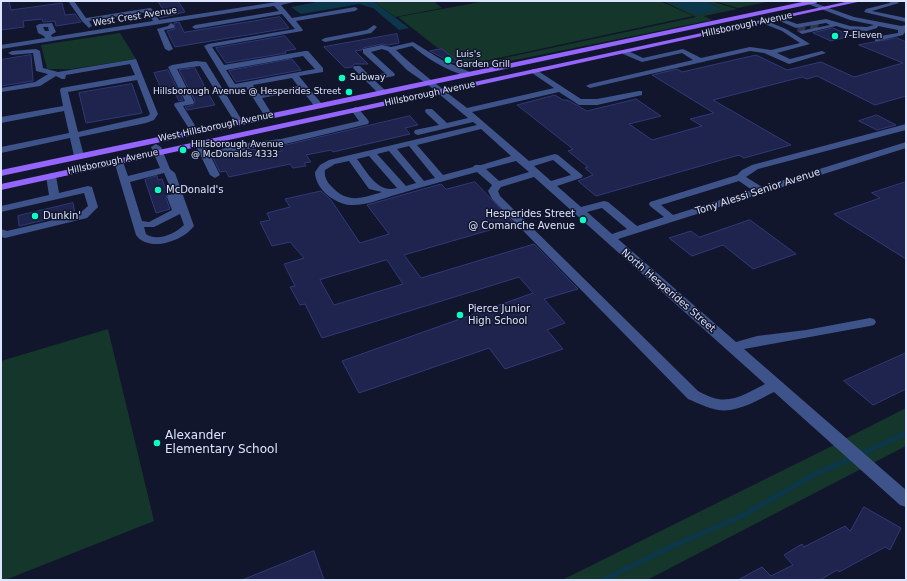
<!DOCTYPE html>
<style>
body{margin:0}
#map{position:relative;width:907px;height:581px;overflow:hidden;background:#12162c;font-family:"DejaVu Sans",sans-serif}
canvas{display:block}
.frame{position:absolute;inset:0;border:2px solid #dde4ff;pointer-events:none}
</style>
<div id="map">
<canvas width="907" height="581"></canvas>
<div class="frame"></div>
</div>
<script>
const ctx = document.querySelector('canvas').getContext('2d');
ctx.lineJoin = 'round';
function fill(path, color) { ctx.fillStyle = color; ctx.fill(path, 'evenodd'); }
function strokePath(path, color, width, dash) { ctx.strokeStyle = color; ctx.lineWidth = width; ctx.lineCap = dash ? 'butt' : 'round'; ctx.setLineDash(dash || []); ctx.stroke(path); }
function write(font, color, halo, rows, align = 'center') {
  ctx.font = font + ' "DejaVu Sans",sans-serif'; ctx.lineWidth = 3; ctx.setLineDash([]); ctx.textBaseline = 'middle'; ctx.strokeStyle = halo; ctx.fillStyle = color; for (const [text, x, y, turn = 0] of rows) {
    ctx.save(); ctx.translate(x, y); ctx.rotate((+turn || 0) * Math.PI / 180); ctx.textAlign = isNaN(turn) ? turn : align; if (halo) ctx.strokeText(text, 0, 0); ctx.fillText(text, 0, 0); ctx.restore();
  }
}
const green = new Path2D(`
 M373,1H433L442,8L395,17Z
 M486,1H660L693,16L461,66L398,17Z
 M663,1L720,8L705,1H711L737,9L704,16L712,20L471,69L467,66L696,17Z
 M714,1H771L738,8Z
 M120,33L136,59L72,69H47L41,45Z
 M108,329L154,521L5,580H1V361Z
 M906,408V446L873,463L845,439Z
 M834,445L861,469L647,580H562Z`);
const water = new Path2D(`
 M322,1H373L409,28L399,30L373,8L359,4L301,14L291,7Z
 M667,1H705L720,8L716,11L696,15Z`);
const stream = new Path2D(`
 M859,455L906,433
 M603,580L677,544L742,516L813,475L852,458`);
const building = new Path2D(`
 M1,1H9L11,10L62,3L65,15L75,14L81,22L56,26L55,21L43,22L42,19L23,21L24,27L1,30Z
 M158,1H178L185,12L160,18L157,11L163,10Z
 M280,17L289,28L175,47L167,31L175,29L174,23L179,22L184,32Z
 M833,28L851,36L831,41L813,33Z
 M397,34L399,43L388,45L382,44L363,48L362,50L355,51L368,64H354L352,67L345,68L324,47Z
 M285,36L296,49L285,51L286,53L226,63L216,48Z
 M897,38L906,42V96L875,105L817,76L807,79L802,77L713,100L791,145L744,158L739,155L596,196L578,181L593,175L585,168L588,167L568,151L573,149L517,105L555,95L563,100H567L571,102L587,111L636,99L661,116L629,124L652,140L702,126L690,119L714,113L652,75L677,69L682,72L756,55L787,70L821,62L854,77L903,63L859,45Z
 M442,49L460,63L450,62L430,51Z
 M31,55L33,81L1,86V60Z
 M292,59L301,70L236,82L229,71Z
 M195,68L206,89L202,90L207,91L215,105L187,110L185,107L193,105L195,101L179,70Z
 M168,70L183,100L179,101L174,91L163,93L154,73Z
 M132,84L142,113L86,123L79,93Z
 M877,115L896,125L877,130L859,121Z
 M410,116L418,125L405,128L410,134L333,152L331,150L306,155L311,162L304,163L306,166L293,168L290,164L229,177L226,171L220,172L213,158L255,149L259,156L282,151L279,147Z
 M157,176L158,180L162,179L168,194L166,198L170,209L156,213L145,180Z
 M475,182L514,223L404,255L421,278L534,244L578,289L544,299L565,323L547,330L563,349L505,369L489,348L359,393L342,361L533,293L519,277L322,338L305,304L300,305L290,287L295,286L284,264L304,258L290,242L272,246L260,222L270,220L267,213L290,207L285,199L321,191L331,200L360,243L389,234L367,205L441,184L446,189ZM387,260L403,284L334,305L320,280Z
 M906,182V259L834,214L880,198L872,193Z
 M73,203L75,213L19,226L18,216Z
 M750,220L796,254L753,269L723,245L692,256L669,238L691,231L699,237Z
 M906,353V389L873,405L844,381Z
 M864,507L901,528L890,550L885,547L839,572L837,570L820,580H738L762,567L771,576L793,565L784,555L802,544L804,547L845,526L850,531Z
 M314,551L324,580H242L284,563Z`);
const minorTunnel = new Path2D(`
 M811,25L819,28
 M798,28L806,31`);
const minor = new Path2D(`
 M68,1H74L86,18L150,8L152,9L159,20L283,1H298L281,5L292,18L355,7L358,9L355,11L296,21L303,30L302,31L212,47L224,65L305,51H308L323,68V72L299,76L321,103L322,105L321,107H315L302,90L262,98L273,116L269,119L266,118L246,87L230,89L204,46L208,44L295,29L282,14L195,29L192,27L195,25L279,11L274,6L1,49V45L45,38L44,36L38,33L36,26L39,24L52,23L56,32L51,35L52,37L153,21L148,12L89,21L92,26L89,28L82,21ZM43,27H48L49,31H45ZM303,56L315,69L235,84L226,70ZM292,78L298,86L259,94L253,85Z
 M800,1H809L854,17L901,26L906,25V31L903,35L878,41H875V37L898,33V30L878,26L877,28L867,31L849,30L836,26L802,34L799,32L800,31L830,25L826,23L796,28L775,19L778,17L797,24L826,19L850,26L867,27L874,25L850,20Z
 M889,1H897L899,3L872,11L906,18V22L864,12L866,9L890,3Z
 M764,20L786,29L810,44L777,53L790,59L822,51L826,53L789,64L764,53L750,51L590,88L586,86L590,84L693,60L682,53L642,62L623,54L622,52L626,50L643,58L683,49L701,58L750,47L771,50L800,43L782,31L762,23V21Z
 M171,23L174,25V28L164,30L173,49L169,51L165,49L157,29L168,26Z
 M374,25L377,27L371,33L325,42L321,40L325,38L367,30Z
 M413,42L442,60L470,72L471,74L467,76C447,71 428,59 412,46L396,50C418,71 443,89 467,108L554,88L532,73V69H535L581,99H597L639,91H642V95L597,105H579L559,92L472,112L529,161L555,154L558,155L581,174L583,176L581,178L557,186L581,207L604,201L608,202L637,226L664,217L650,206L649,204L650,202L737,175L742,170L752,165L906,124V130L758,169L746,177L762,187L906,142V148L618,239L736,342L757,336L806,330L870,318L874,319L876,322L874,325L870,326L744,349L906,490V507L900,505L774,392C758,400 737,413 718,410C707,408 698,403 688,399L492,199L488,191L492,185L477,172C450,179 422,187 395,195C381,199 365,206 350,205C335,204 315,189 315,172L320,165L329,160L477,125L473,122L418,135L415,134L414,132L415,130L439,125L426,113L425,111L426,109H432L447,123L468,118L427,84L407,70L388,51L382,49L371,52L395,74L394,76L374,80L385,90V94H379L353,68L354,66H360L370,76L385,73L363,53V49L382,45L391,47ZM481,129L511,156L481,165H475L473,167L443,175L417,145ZM409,146L435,178L424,181L397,149ZM389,151L416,183L406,186L377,154ZM369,156L397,188C378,194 367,172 357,159ZM553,160L571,175L551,181L534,166ZM349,161L369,189L382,192C362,198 348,204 332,187C327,182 324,177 325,170L335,164ZM516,161L529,172L499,181L486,169ZM534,177L765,384C751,391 735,402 718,399C711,398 704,394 698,391L500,196L498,191L501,187ZM739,181L752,190L673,215L661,205ZM602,208L627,229L612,234L587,212Z
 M36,49L40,51L43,68L58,72L136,59L158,114L154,120L146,123L79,137L84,156L79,159L74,156L70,138L1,153V147L69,133L64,111L1,123V117L63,106L60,90L61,88L135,75L130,64L66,75L65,79H62L56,76L40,86L1,92V88L35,82L48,74L36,71L33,53L12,55L8,53L12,51ZM137,80L150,114L148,116L78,132L68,92Z
 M196,61L206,62L243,122L242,124H236L200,66L177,69L194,102L193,104L183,106L196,127L191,135H185L184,133L188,127L174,105L175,103L185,101L168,67L172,65Z
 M355,107L358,108L368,120L369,122L368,124L281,145L253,148L211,157L220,175L215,178L210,175L195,144L197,142H203L208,152L253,142L281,139L359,121L351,110Z
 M156,144L161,147L170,169L175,173L194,226C183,241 149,253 136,235L114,161L116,159H122L128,176L160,168L151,147ZM164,173L173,194L168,195L167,197L172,210L149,222L142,221L130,182ZM180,214L184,225C175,234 157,242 146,234L144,227H154Z
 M51,173L56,176L59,193L88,186L92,187L98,207L87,218L5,238L1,237V229L7,231L79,214L88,206L84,193L1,212V206L49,195L46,176Z`);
const major = new Path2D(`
 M807,1H819L816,3L1,176V170Z
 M850,1H862L1,190V184Z`);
const markers = [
 [835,36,4,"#0cfcc6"],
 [448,60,4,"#0cfcc6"],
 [342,78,4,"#0cfcc6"],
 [349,92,4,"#0cfcc6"],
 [183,150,4,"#0cfcc6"],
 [158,190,4,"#0cfcc6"],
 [35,216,4,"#0cfcc6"],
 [583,220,4,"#0cfcc6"],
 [460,315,4,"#0cfcc6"],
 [157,443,4,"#0cfcc6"]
];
const farStreetnames = [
 ["West Crest Avenue",135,17,-9],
 ["Hillsborough Avenue",747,25,-12],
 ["Hillsborough Avenue",430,94,-12],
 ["West Hillsborough Avenue",216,127,-12],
 ["Hillsborough Avenue",113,162,-12]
];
const farPoinames = [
 ["7-Eleven",843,36],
 ["Luis's",456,55],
 ["Garden Grill",456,65],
 ["Subway",350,78],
 ["Hillsborough Avenue @ Hesperides Street",341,92,"right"],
 ["Hillsborough Avenue",191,145],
 ["@ McDonalds 4333",191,155]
];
const poiNames = [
 ["McDonald's",166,190],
 ["Hesperides Street",575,214,"right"],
 ["@ Comanche Avenue",575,226,"right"],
 ["Dunkin'",43,216],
 ["Pierce Junior",468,309],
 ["High School",468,321]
];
const streetNames = [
 ["Tony Alessi Senior Avenue",758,192,-18],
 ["North Hesperides Street",668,291,41]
];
const nearPoinames = [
 ["Alexander",165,436],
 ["Elementary School",165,450]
];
fill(green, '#15362a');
fill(water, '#0c374b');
strokePath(stream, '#0c374b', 5);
fill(building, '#1e244d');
strokePath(building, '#303978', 1);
strokePath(minorTunnel, '#30354c', 7, [7, 3.5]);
fill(minor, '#3e538a');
fill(major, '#9466fd');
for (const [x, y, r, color] of markers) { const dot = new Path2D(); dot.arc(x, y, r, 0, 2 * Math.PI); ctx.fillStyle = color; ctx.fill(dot); strokePath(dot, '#12162c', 1.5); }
write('9px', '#dde4ff', '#12162c', farStreetnames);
write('9px', '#dde4ff', '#12162c', farPoinames, 'left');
write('10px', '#dde4ff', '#12162c', poiNames, 'left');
write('10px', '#dde4ff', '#12162c', streetNames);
write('12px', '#dde4ff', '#12162c', nearPoinames, 'left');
</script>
